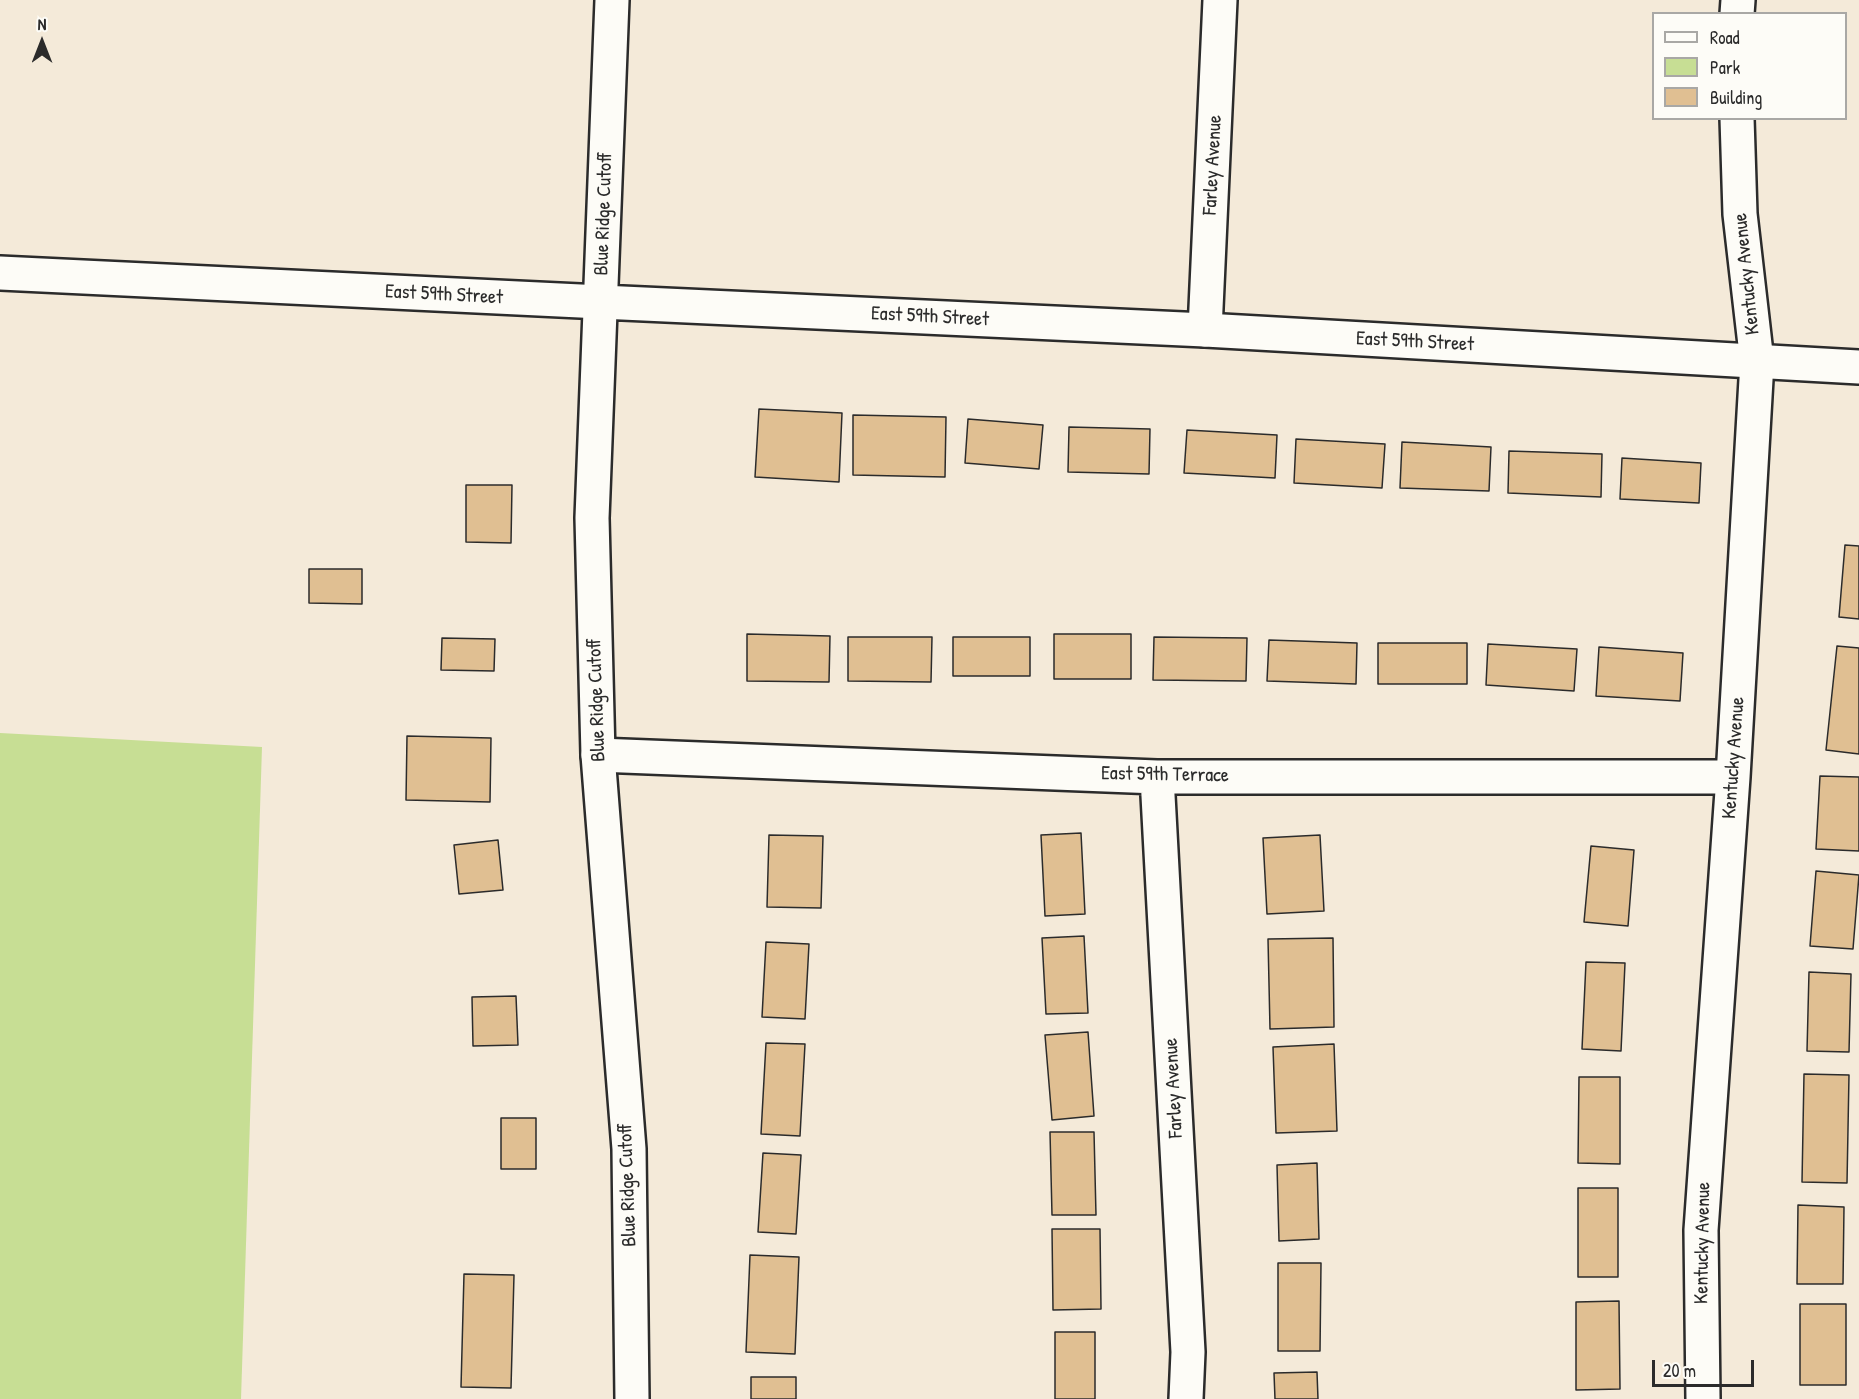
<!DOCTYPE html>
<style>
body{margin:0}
#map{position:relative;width:1859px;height:1399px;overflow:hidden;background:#f4ead9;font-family:"Patrick Hand",sans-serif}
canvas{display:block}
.legend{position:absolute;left:1652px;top:12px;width:195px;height:108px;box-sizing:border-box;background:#fdfcf7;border:2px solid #a9a8a5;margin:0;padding:8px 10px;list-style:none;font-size:18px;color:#2b2b2b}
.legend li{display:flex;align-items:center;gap:12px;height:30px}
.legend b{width:30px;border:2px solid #a9a8a5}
.north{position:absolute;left:12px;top:12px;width:60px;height:60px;-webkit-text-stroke:4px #fdfcf7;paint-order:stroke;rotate:0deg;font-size:16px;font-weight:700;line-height:24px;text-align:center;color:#2b2b2b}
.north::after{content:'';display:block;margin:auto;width:21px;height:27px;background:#2b2b2b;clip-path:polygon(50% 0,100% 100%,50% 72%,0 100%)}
.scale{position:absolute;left:1652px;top:1360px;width:102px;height:27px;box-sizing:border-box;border:3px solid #2b2b2b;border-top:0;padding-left:8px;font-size:18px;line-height:21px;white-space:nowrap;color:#2b2b2b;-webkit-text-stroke:4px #fdfcf7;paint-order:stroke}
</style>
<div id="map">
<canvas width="1859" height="1399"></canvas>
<ul class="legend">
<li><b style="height:8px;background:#fdfcf7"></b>Road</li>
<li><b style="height:16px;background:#c7de94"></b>Park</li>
<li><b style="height:16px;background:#e0bf92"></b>Building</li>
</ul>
<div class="north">N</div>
<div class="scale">20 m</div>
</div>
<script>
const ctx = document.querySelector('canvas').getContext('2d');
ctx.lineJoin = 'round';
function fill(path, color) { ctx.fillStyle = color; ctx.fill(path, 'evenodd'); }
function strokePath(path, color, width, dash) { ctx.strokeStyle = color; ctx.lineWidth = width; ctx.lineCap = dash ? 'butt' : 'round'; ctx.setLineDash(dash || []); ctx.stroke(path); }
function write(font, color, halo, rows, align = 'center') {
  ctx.font = font + ' "Patrick Hand",sans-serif'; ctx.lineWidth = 5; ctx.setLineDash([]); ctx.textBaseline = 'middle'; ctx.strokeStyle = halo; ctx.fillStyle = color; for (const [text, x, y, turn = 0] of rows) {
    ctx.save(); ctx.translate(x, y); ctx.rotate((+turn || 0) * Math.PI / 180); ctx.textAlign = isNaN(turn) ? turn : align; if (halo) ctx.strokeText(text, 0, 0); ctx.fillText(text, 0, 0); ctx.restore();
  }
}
const green = new Path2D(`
 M0,733L262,747L241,1399H0Z`);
const building = new Path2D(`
 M759,409L842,413L839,482L755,477Z
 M853,415L946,417L945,477L853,475Z
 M968,419L1043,425L1039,469L965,463Z
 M1069,427L1150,429L1149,474L1068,472Z
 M1187,430L1277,435L1275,478L1184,473Z
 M1296,439L1385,444L1382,488L1294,483Z
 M1402,442L1491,447L1489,491L1400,488Z
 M1509,451L1602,454L1601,497L1508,493Z
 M1622,458L1701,463L1699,503L1620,499Z
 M466,485H512L511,543L466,542Z
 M1845,545L1859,546V619L1839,617Z
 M309,569H362V604L309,603Z
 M747,634L830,636L829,682L747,681Z
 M1054,634H1131V679H1054Z
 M848,637H932L931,682L848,681Z
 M953,637H1030V676H953Z
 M1154,637L1247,638L1246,681L1153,680Z
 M442,638L495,639L494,671L441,670Z
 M1269,640L1357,643L1356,684L1267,681Z
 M1378,643H1467V684H1378Z
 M1488,644L1577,649L1574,691L1486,685Z
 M1837,646L1859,648V754L1826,750Z
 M1599,647L1683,653L1680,701L1596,696Z
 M407,736L491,738L490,802L406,800Z
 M1820,776L1859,777V851L1816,849Z
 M1081,833L1085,914L1045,916L1041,835Z
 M769,835L823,836L821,908L767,907Z
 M1320,835L1324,911L1267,914L1263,838Z
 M498,840L503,890L459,894L454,845Z
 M1591,846L1634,850L1628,926L1584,922Z
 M1816,871L1859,875L1853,949L1810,946Z
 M1084,936L1088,1013L1046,1014L1042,938Z
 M1333,938L1334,1027L1270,1029L1268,939Z
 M766,942L809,944L805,1019L762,1017Z
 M1586,962L1625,963L1621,1051L1582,1049Z
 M1809,972L1851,974L1849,1052L1807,1051Z
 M516,996L518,1045L473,1046L472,997Z
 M1088,1032L1094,1116L1052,1120L1045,1035Z
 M766,1043L805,1044L800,1136L761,1134Z
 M1334,1044L1337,1131L1276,1133L1273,1047Z
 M1804,1074L1849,1075L1847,1183L1802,1182Z
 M1579,1077H1620V1164L1578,1163Z
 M501,1118H536V1169H501Z
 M1050,1132H1094L1096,1215H1052Z
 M763,1153L801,1155L796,1234L758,1232Z
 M1317,1163L1319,1239L1279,1241L1277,1165Z
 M1578,1188H1618V1277H1578Z
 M1798,1205L1844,1207L1843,1284H1797Z
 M1052,1229H1100L1101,1309L1053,1310Z
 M750,1255L799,1257L795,1354L746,1352Z
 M1278,1263H1321L1320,1351H1278Z
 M464,1274L514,1275L511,1388L461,1387Z
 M1619,1301L1620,1389L1576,1390V1302Z
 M1800,1304H1846V1385H1800Z
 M1055,1332H1095V1399H1055Z
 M1317,1372L1318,1399H1275L1274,1373Z
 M751,1377H796V1399H751Z`);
const street = new Path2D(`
 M1737,14L1738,0
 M0,273L601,302
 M1205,330L1220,0
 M598,755L1157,777H1733
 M1157,777L1188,1352L1186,1399
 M1703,1399L1701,1230L1733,777L1757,362L1740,214L1737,118`);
const secondary = new Path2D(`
 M612,0L592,518L598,755L629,1149L632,1399
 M601,302L1205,330L1859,367`);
const streetNames = [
 ["Farley Avenue",1213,165,-87],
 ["Blue Ridge Cutoff",604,214,-88],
 ["Kentucky Avenue",1747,274,-96],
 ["East 59th Street",444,295,3],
 ["East 59th Street",930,317,3],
 ["East 59th Street",1415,342,3],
 ["Blue Ridge Cutoff",597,700,-92],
 ["Kentucky Avenue",1734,758,-86],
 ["East 59th Terrace",1165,775,1],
 ["Farley Avenue",1174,1088,-93],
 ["Blue Ridge Cutoff",628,1185,-92],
 ["Kentucky Avenue",1703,1243,-89]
];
fill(green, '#c7de94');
fill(building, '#e0bf92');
strokePath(building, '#2b2b2b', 1.5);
strokePath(street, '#2b2b2b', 38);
strokePath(secondary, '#2b2b2b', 38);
strokePath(street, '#fdfcf7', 33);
strokePath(secondary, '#fdfcf7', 33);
write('20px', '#2b2b2b', '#fdfcf7', streetNames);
</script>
